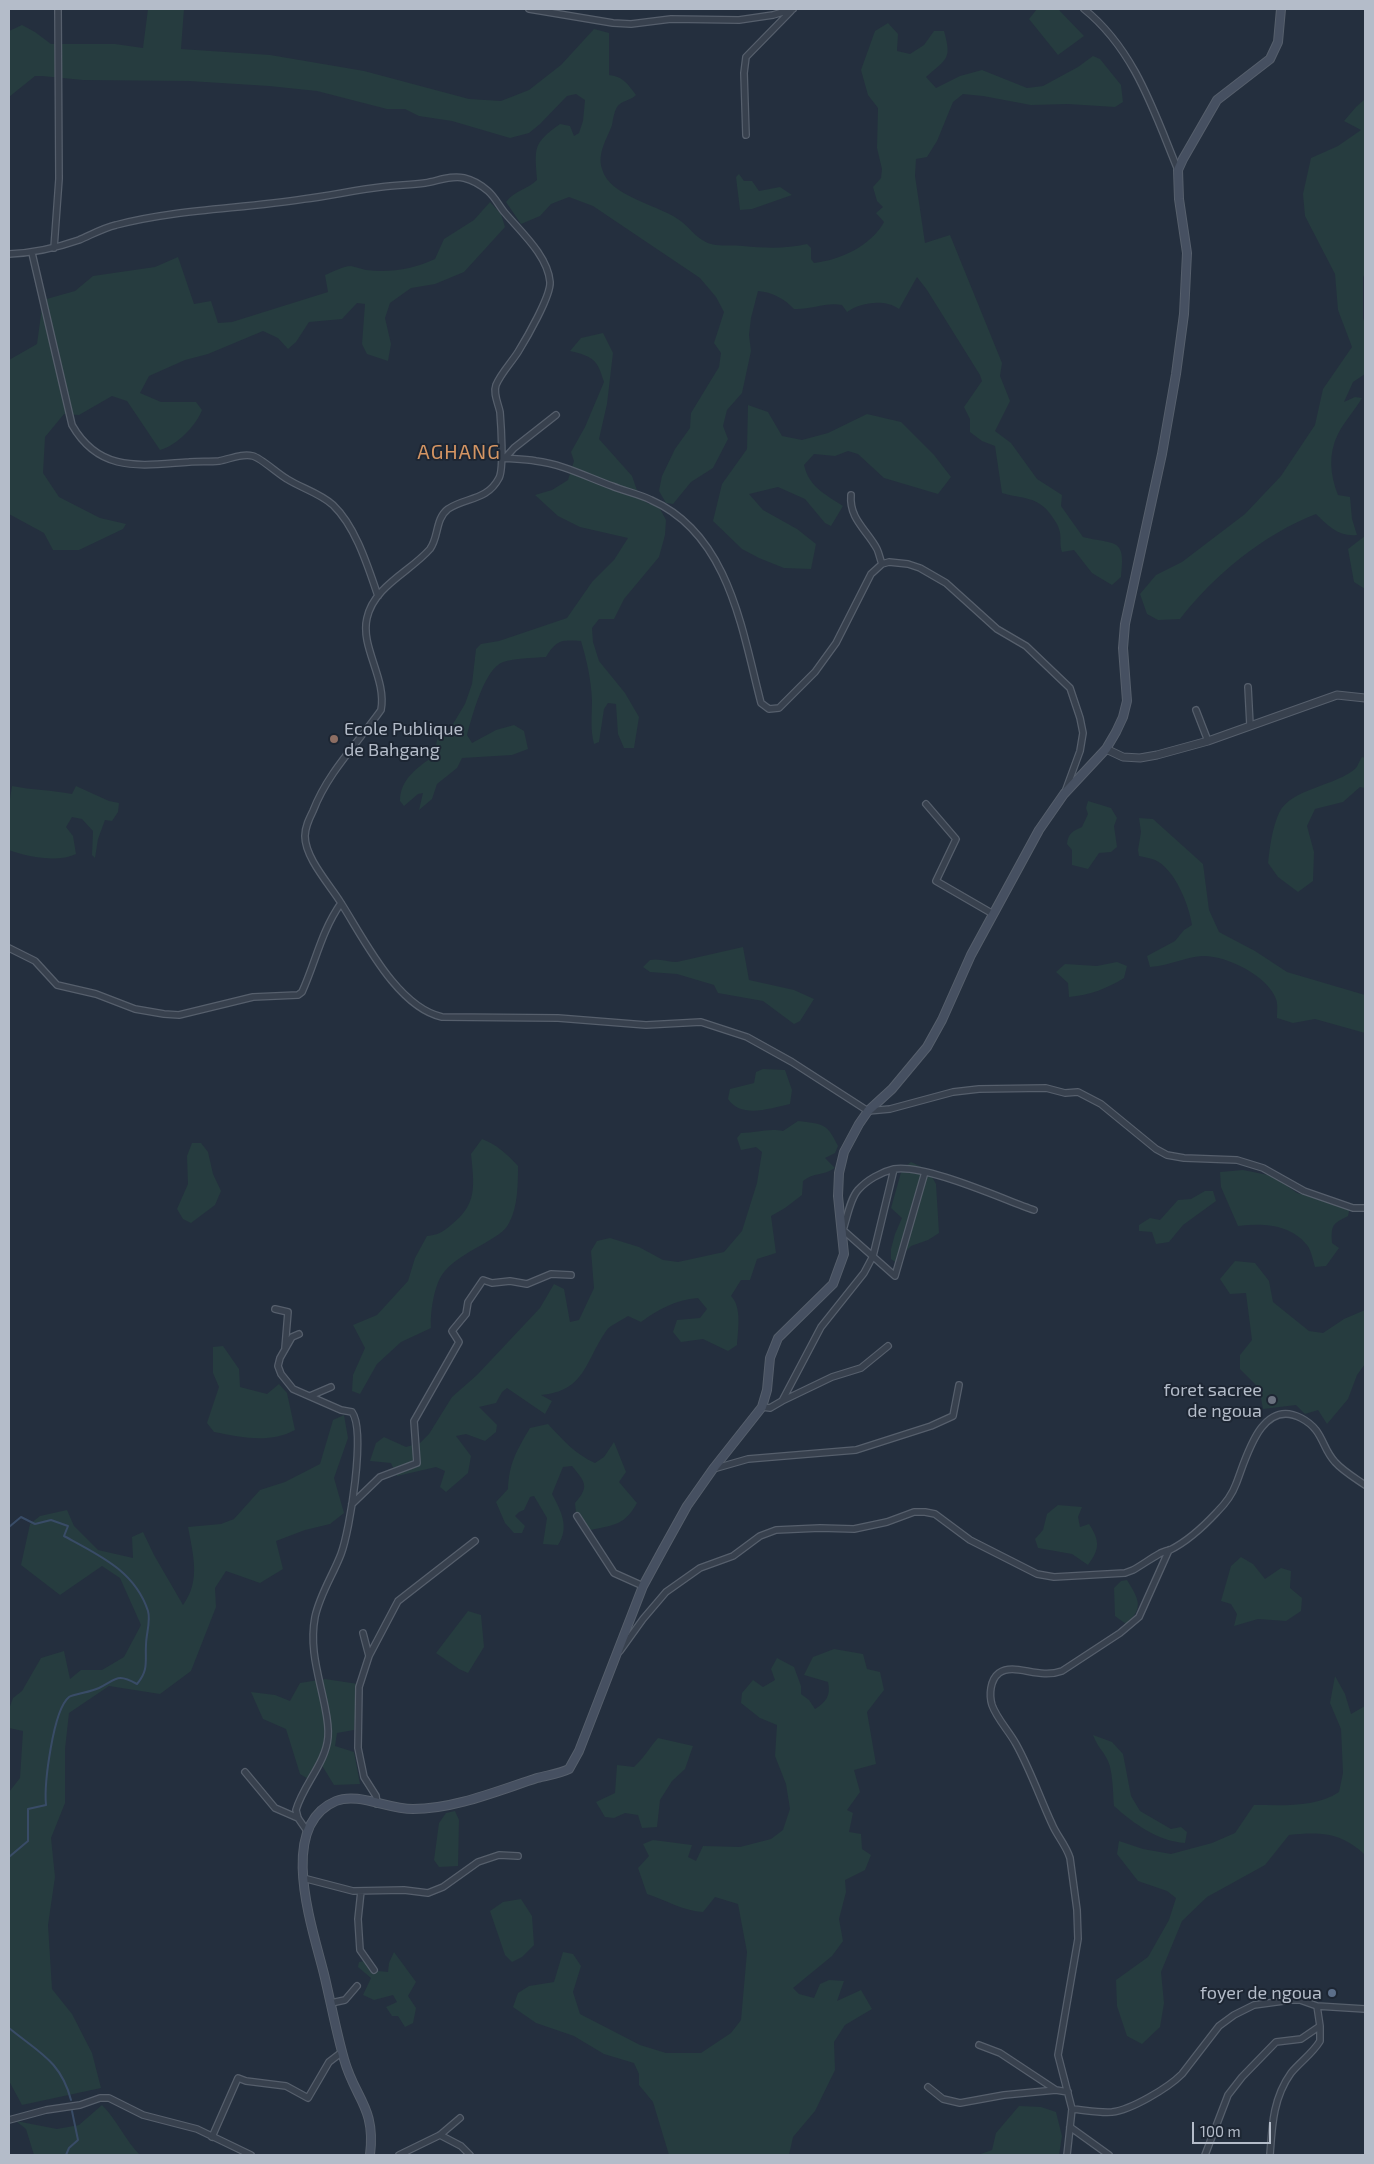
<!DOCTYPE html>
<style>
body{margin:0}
#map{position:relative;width:1374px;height:2164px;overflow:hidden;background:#242f3e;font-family:"Exo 2",sans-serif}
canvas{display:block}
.frame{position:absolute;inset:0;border:10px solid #b4bcc9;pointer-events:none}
.scale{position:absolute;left:1192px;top:2122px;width:79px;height:22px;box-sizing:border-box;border:2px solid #b4bcc9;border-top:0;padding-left:6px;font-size:15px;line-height:18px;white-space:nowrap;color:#b4bcc9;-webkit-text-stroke:4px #1d2633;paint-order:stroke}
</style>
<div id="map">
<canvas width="1374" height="2164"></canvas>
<div class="frame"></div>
<div class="scale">100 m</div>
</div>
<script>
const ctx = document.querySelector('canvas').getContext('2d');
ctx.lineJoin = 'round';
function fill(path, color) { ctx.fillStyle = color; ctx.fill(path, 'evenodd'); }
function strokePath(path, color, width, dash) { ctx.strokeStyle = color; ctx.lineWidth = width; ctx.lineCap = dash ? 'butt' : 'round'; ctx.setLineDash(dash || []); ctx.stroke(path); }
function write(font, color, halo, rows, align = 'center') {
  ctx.font = font + ' "Exo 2",sans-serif'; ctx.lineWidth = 4; ctx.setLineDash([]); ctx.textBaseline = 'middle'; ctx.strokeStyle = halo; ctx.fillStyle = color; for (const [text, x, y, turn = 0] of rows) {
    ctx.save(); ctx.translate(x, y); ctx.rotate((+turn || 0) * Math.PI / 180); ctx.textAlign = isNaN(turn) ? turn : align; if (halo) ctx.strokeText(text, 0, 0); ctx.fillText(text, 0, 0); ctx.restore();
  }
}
const green = new Path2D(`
 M148,9H184L181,49L270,55L364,71L469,99L501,101L529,90L561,65L594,29L609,33V75C622,76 628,84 636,95C630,101 622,100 617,107C614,112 613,119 612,125C607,139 597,153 602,169C610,198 662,205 682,222C693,231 700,243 716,245C725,246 734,245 743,246C765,248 785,249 807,244L811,248V259L814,263C840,260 871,246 884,222L876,213L883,207L877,201L873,187L881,178L882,169L877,148L878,108L868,95L861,70L875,31L888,23L898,34L897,51L910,54L924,45L934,31H944C952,60 947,58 926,77L936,88L960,76L982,70L1027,88L1043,86L1078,67L1093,56L1100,59L1121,85L1123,102L1115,107L1068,104L1031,105L983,96L963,94L953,102L937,141L927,157L916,159L915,176L925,243L950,235L1002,363L1000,376L1010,401L995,431L1011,443L1037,479L1062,495L1061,506L1083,537C1116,545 1126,537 1121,577L1112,585L1092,573L1074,550L1062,552C1059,544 1062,537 1059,529C1058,524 1054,520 1051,515C1038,496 1022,499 1002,493L995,446L982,441L970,432V419L964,407L982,381L980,375L927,290L917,277L899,309C885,299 861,302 847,312L842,305C825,302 811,310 794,309C785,299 772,292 758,291L751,318L749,335L751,351L742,393L727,410L723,426L728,439L713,468L691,482L673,504L666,503L659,491L662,476L675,449L690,428L691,413L719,367L721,353L714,343L724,312L716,297L700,278L593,206L569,197L551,204L540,216L521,224L506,202C514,191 528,189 537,180C535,148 532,144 560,124L570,126L574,136L579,133L583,121L585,100L576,94L567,96L540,124L529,133L510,138L452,121L419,116L405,109H387L317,91L269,86L189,81L83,80L42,76H35L9,97V31L22,25L35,32L51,44H115L143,48Z
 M1037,9H1058L1084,36L1058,55L1029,19Z
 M1365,99V274L1363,277V318L1365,324V374L1353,382L1344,402L1355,397L1362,398C1355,410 1344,422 1338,434C1328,454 1330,475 1338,495L1350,497L1352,519L1357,535C1339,537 1328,526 1316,514C1264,534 1214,575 1180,619L1158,620L1147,614L1140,594L1156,575L1182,562L1245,514L1281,476L1315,425L1323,389L1352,347L1338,310L1335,274L1305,216L1303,194L1311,158L1338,146L1361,130L1344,121L1356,107Z
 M739,174L744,181H752L759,191L780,187L792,195L752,209L740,210L736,177Z
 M490,202L501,214L505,227L464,272L435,284L411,288L390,303L385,318L391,344L388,361L367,354L362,344L365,304L357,303L342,319L309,322L296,342L288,349L278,338L263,331L208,354L185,360L149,376L140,393L161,402H196L202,410C196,426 176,446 160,450L127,401L112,396L79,415L64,414L45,437L43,473L59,497L100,518L126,524L123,529L79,550H53L44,533L9,514V360L37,344L43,300L75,291L93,276L155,267L178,257L194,304L211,301L218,323L232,322L328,292L325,275C333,272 343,266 351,266C356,267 361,269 366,270C391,273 413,269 435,259L444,239L474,220Z
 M603,333L613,353L607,404L599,439L632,476L639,496L647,503L658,505L666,520L665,535L659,557L624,599L614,619H599L592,628L593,642L599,661L625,693L639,717L634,748H624L618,734L616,704L608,703L604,709L599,742L594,744C590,729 592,715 592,700C591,679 587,661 581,641C562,640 557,639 546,657C532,658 515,658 503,662C484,669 472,717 467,735L472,743L496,730L514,725L524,731L528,749L512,755L462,758L457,768L437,784L432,799L419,810L423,793L418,794L404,806L400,801C400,779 418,767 434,756L437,740L453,724L465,704L472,684L476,649L481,644L499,641L567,618L592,582L614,560L628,538L580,527L558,516L535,495L552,490L568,480L574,461L571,452L585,427L604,382C597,359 594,357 570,351L581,338Z
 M748,405L768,412L782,436L802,440L828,433L867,414L901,422L934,455L951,477L938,494L884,478L858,454L848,451L835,456L814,454L804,465C809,487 825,494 843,506L831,526L825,523L805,499L778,487L749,494L763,510L797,529L816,544L811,569L784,568L759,558L742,549L713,521L722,484L747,449Z
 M1365,536V589L1354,582L1348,549Z
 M1362,757L1365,758V788L1360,787L1343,802L1315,809L1307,826L1314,852L1313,881L1298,892L1278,877L1268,863C1270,846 1272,829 1279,813C1291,788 1337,786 1356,768C1358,765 1360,760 1362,757Z
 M12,786C32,790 52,790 72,794L76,786L109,801L119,803L118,812L112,821L105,820L98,839L95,858L92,855L93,831L82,819L72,817L66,827L73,836L76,854C58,863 28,857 9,850V805Z
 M1088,801L1111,808L1117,818L1114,826L1117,847L1111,852L1099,853L1088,869L1072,865V850L1067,844C1068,833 1073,831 1082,827L1088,814L1086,808Z
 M1139,818L1153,819L1203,864L1209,910L1219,932L1255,951L1287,972L1365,995V1033L1315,1019L1293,1023L1277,1018C1277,1012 1278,1004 1276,999C1268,976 1226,955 1202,956C1185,957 1169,966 1150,967L1147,956L1175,941L1184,930L1192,925C1189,905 1175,869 1155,860C1150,858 1144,857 1139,856L1138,850L1141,832Z
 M743,947L749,980L794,990L814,999L800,1021L794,1024L763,1001L718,993L714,985L677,974L650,972L643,967L650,960C660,958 667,962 677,962Z
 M1117,962L1127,966L1124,978C1106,989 1090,995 1069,997L1068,983L1056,972L1065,964L1097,966Z
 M763,1069L785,1070L792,1090L790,1104C771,1108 741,1119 728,1099L730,1089L754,1083L756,1072Z
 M798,1121C823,1124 827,1123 838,1146L835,1153L825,1158L835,1168C823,1176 814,1172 803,1181L802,1195L785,1208L771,1216L776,1253L757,1259L750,1280H741L731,1296C742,1307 738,1330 737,1345L728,1351L703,1339L681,1342L673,1332L677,1320L700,1318L707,1309L698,1298C675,1300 659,1309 641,1322L628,1316C621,1321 610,1325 606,1331C585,1362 585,1391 541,1395L552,1401L545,1414L507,1388L502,1392L496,1403L479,1407L497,1425L496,1432L485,1441L466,1434L456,1436L471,1456L468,1473L446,1492L440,1487L445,1471L436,1467L397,1476L391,1463L370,1461L376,1443L384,1437L406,1447L420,1443L429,1434L452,1397L477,1375L540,1308L554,1284L564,1289L570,1322L579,1320L594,1288L591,1251L597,1241L610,1238L639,1247L663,1260L678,1262L724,1252L742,1231L757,1183L762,1152L756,1147L741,1150L737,1138L741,1133C757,1133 767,1128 783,1131Z
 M482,1139C496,1144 508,1155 518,1166C518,1183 518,1207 509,1223C505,1232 493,1238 485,1243C471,1251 455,1259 444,1272C434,1284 430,1313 431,1328L401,1342L377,1364L360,1394L352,1391L353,1375L365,1348L353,1325L377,1315L408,1281L415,1258L427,1236C438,1235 443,1232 451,1225C478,1204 474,1185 471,1154Z
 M192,1143H201L208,1152L213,1174L221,1191L215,1205L191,1223L183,1219L177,1209L188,1184L187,1156Z
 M911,1162L928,1170L936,1184L939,1233L928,1240L911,1246L895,1262L891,1259V1249L895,1234L902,1218L891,1208L902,1169Z
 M1243,1170L1273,1176L1297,1193L1350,1207L1348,1216C1332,1224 1331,1225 1332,1243L1339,1248L1326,1266L1315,1267C1313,1260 1311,1250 1307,1245C1290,1224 1263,1223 1238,1226L1221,1187L1220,1172Z
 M1205,1191H1213L1216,1201L1183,1225L1169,1242L1156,1244L1152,1232L1139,1231V1225L1150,1218L1160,1220L1178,1200L1191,1199Z
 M1235,1261L1255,1263L1269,1281L1273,1302L1309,1331L1323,1333L1344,1319L1365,1310V1364L1357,1375L1348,1399L1327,1424L1318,1410L1305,1414L1296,1405L1263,1409L1259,1388L1240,1369V1355L1252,1340L1246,1293L1230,1294L1220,1279Z
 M223,1346L239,1369L240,1387L267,1394L279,1384L287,1393L295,1430C269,1444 241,1437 214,1432L207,1423L219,1387L213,1373V1347Z
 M344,1415L348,1438L334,1478L344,1513L330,1524L305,1530L276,1541L283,1569L260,1583L226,1571L215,1588L216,1607L191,1671L160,1694L109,1686L69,1713L65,1749V1803L51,1838L55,1877L48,1925L52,1989L72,2014L92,2053L101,2088L22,2105L9,2081V1792L20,1778L23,1731L9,1728V1709L13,1698L22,1691L41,1658L64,1651L70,1679L81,1670H102L124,1657L141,1625L120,1578L102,1566L60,1595L21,1565L30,1524L40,1516L67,1510L74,1526L98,1550L133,1558L132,1537L143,1532L154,1555L183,1605C201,1581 193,1554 188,1527L221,1524L234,1519L260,1490L285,1482L320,1464L333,1420Z
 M548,1424C563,1440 575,1454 595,1463L604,1457L614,1442L626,1472L619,1482L637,1503C625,1525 614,1525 591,1530L576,1513L575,1503C590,1486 585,1482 572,1466L563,1467L552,1494C561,1511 570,1527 558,1545L543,1544L547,1518L534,1496L530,1497L524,1510L519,1512L515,1516L525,1526L522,1533H514L505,1523L496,1502L508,1489C509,1463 517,1450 530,1428Z
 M1058,1505L1082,1507L1078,1517L1080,1527L1089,1524C1100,1541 1100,1549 1088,1565L1072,1554L1038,1548L1035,1539L1043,1530L1047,1514Z
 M1241,1557L1253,1564L1265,1579L1281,1568L1291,1571L1290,1588L1302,1598L1301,1611L1286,1621L1258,1619L1234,1626L1237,1614L1231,1604L1221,1601L1231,1566Z
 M1127,1580C1138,1598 1145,1608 1126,1624L1115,1616L1114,1588L1121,1581Z
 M468,1611L481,1615L484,1647L468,1673L459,1669L436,1653Z
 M834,1649L863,1654L867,1669L880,1672L884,1690L867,1712L876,1764L854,1770L860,1792L847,1810L853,1813L849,1832L861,1834L862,1849L871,1855L865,1870L845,1880L846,1892L839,1919L843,1941L832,1956L793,1988L799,1994L814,1998L820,1984L829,1980L844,1981L837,2001L861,1990L872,2009L845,2025L834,2042L835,2070L815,2111L793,2137L789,2155H669L653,2102L639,2085V2074L634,2063L604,2054L574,2036L536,2023L513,2007L518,1993L529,1986L554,1982L563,1952L573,1954L581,1966L573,1992L580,2014L640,2045L666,2053H701L731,2033L741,2020L747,1952L738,1904L715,1897L703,1912C683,1911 666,1900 647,1894L638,1868L649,1856L643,1844L653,1840L692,1845L688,1857L696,1861L703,1846L740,1847L771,1839L783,1830L790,1809L786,1784L775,1756L777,1725L760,1718L741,1703L742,1693L753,1680L763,1687L775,1680L771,1669L777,1658L794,1667L801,1686V1694L809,1700L815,1709C826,1702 831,1696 828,1682L804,1675L813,1657Z
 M1335,1676L1345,1694L1351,1714L1365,1706V1855C1341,1832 1320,1832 1289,1835L1265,1865L1207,1897L1182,1921L1161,1972L1164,2003L1160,2027L1142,2044L1127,2036L1117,2006L1116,1980L1148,1957L1169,1920L1176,1898L1167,1891L1138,1881L1117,1854L1119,1841L1143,1849L1171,1854L1212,1843L1235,1833L1254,1805C1282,1805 1315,1808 1339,1792L1343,1773L1341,1729L1330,1703Z
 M325,1679L358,1684L354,1730L337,1733L335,1746L354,1752L360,1784L334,1785L318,1759L308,1779L300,1774L286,1729L263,1719L251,1692L275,1695L290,1701L300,1683Z
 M1093,1735L1112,1742L1123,1754L1131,1796L1140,1811L1171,1829L1181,1827L1187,1832L1185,1843C1158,1841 1134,1824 1114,1806C1113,1794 1113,1769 1107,1759C1102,1749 1098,1748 1093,1735Z
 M658,1738L693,1746L685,1769L672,1781L660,1800L657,1827L642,1828L638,1815L625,1813L614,1818L605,1817L596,1802L615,1793L617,1765L634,1767C644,1758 649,1748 658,1738Z
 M455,1811L459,1820L458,1866L439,1867L434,1860L439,1823L446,1813Z
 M521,1899L532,1916L534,1945L522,1957L512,1962L505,1955L490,1911L503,1902Z
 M394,1952L416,1982L408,1996L416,2008L413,2023L405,2027L398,2016H392L386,2007L397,2002L393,1995L374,2000L363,1995L371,1978L358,1967L359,1962L371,1960L378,1971L388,1972L389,1963Z
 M102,2105C117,2120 125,2140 140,2155H34L26,2129L16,2121L57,2129L79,2125Z
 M1019,2106L1041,2107L1056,2112L1062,2136L1059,2155H978L992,2150L996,2133Z`);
const stream = new Path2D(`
 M9,1527L21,1517L35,1524L51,1520L68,1526L64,1536C99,1555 135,1571 148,1611C151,1621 146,1634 146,1645C145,1661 149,1670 137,1684C117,1673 117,1679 99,1688C91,1692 74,1694 69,1697C53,1710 44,1784 46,1805L28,1809V1841L9,1857
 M9,2028C38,2052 61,2061 71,2100
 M66,2155L69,2148L78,2140L72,2111`);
const minor = new Path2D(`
 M529,9L613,23L631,24L671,19L739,20L773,15L793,9
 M1084,9C1135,50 1154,112 1178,170
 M746,135L744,73L746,57L791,11
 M54,248L59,179L58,9
 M32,253L72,425C100,474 142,465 189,462C199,461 209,462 219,461C230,459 242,453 253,456C261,458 278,474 287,479C301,488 320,493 333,505C356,527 368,567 378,596
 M9,254C34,253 56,248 79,240C91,235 103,228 116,225C177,209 241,209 304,199C329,196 355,190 381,187C396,185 411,185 425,183C438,181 451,175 464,178C473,180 481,185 488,191C495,197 499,206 505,213C521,232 548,256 550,282C551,296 526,339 518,352C511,363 501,373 496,385C493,393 498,403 500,412C501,424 504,469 499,478C487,501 466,497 448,509C435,519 439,537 430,549C410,572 374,586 367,618C360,647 387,679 381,710C357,744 328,772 313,811C309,819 305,827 305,836C305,858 330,885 341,903C364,939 397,1007 442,1017L558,1018L646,1025L701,1022L747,1037L792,1062L868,1111L890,1109L953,1092L979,1089L1046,1088L1065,1093L1078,1092L1101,1104L1156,1149L1167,1155L1184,1158L1237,1160L1263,1168L1304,1191L1353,1208H1365
 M502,458C513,459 525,459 536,461C562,464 587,477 612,486C624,491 639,494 651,500C729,534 742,630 761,703L769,709L779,708L815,672L836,643L871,574L882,564L889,562L908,564L920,568L946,583L997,629L1026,646L1070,688L1080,718L1083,733L1080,751L1065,792
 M505,458L514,448L556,415
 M851,495C849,519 867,530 877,549C879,553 880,559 882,564
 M1248,687L1250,725
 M1196,710L1208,741
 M926,804L956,839L936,881L993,914
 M9,948L35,961L57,985L96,994L135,1009L164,1014L179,1015L253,997L298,995L302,992C316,961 321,932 341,903
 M925,1172L895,1276L843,1230C847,1218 850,1199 858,1190C867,1180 881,1172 894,1169C926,1164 1002,1199 1034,1210
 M275,1309L288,1312L285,1348
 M299,1334L292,1337L280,1358L278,1366L281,1374L293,1389L341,1410L352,1412C366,1431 350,1530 341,1554C333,1575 320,1594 315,1617C309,1649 319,1676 325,1707C327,1717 329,1727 328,1737C326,1763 303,1785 296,1810L298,1818L307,1831
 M310,1396L331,1387
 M782,1401L832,1377L861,1368L888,1346
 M762,1407L770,1408L782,1401L821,1327L864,1273L873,1256L894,1169
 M713,1469L748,1459L856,1450L931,1426L953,1416L959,1385
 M352,1504L380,1477L417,1463L414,1421L459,1342L452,1331L466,1314L468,1302L483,1280L492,1283L510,1281L527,1284L551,1274L571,1275
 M577,1516L614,1573L643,1586
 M363,1633L369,1656L359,1687L358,1748L364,1777L376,1796L377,1804
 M620,1651L643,1619L666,1592L700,1568L733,1556L760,1536L776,1530L820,1528L854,1529L887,1522L914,1512H925L935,1514L970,1540L1037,1574L1054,1577L1125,1573L1133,1570C1142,1565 1150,1559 1159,1554C1162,1552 1166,1551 1170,1550C1188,1541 1204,1526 1217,1512C1225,1504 1232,1495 1236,1484C1246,1459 1261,1397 1301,1418C1324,1430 1321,1447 1335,1462C1343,1471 1355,1478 1365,1485
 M369,1656L398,1601L475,1541
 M245,1772L275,1808L298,1818
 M303,1878L353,1891L404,1890L428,1893L443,1887L478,1862L499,1855L518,1856
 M361,1891L358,1919L360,1950L374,1970
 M331,2003L345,2000L357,1986
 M979,2045L1000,2053L1056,2090
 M928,2087L943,2099L960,2103L1004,2095L1056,2090L1068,2092
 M1072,2109C1085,2110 1099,2113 1112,2112C1131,2110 1168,2088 1182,2074L1219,2026L1234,2015L1254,2005L1291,2000H1300L1317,2006L1365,2009
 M9,2120L46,2110L80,2105L100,2098H109L143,2115L197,2129L251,2155
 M1070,2127L1109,2155
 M440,2135L461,2146L470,2155
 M212,2137L238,2078L246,2081L286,2086L308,2098L329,2062L342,2052
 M399,2155L440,2135L460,2118
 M1067,2155L1072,2109L1058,2055L1078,1939L1077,1910L1070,1858C1066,1845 1057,1836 1052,1824C1040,1798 1030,1769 1016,1744C1009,1731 997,1719 992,1705C989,1695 990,1680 999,1673C1015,1662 1038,1680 1062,1671L1120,1633L1139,1617L1169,1550
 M1205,2155L1228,2095L1242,2077L1276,2042L1301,2039L1320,2026L1317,2006
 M1270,2155C1272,2126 1273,2098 1291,2073C1300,2062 1313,2053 1320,2041V2026`);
const tertiary = new Path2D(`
 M1106,749L1123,757L1140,758L1157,755L1208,741L1337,695L1365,698`);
const secondary = new Path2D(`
 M370,2155C376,2107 355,2099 344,2059C336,2031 331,2003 324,1974C313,1929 276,1826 336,1801C358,1792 387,1809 413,1809C454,1809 497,1791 537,1778C548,1775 559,1774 569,1769L579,1751L643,1586L662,1551L687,1506L713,1469L762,1407L767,1390L770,1358L778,1338L833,1284L844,1254L838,1196L839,1173L844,1152L859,1124L868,1111L892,1089L927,1047L942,1020L971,955L1039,830L1064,794L1106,749L1116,732L1123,717L1127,701L1123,648L1125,624L1162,454L1176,374L1184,314L1187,253L1179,199L1178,170L1183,159L1217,100L1270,59L1278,42L1281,9`);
const markers = [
 [334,739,5,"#8d6e63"],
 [1272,1400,5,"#6b7280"],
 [1332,1993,5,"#5c6f8a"]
];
const poiNames = [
 ["Ecole Publique",344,729,"left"],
 ["de Bahgang",344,750,"left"],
 ["foret sacree",1262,1390],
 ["de ngoua",1262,1411],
 ["foyer de ngoua",1322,1993]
];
const quarterNames = [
 ["AGHANG",459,452]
];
fill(green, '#263c3f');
strokePath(stream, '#394c67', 2);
strokePath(minor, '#565f6c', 8);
strokePath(tertiary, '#565f6c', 9);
strokePath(secondary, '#565f6c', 10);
strokePath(minor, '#38414e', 5.5);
strokePath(tertiary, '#38414e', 7);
strokePath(secondary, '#465061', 8);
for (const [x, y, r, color] of markers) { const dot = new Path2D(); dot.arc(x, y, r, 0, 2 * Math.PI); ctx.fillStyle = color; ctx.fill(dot); strokePath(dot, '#1d2633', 2); }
write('18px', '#b4bcc9', '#1d2633', poiNames, 'right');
ctx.letterSpacing = '1px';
write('20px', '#d59563', '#1d2633', quarterNames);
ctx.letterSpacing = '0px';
</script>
